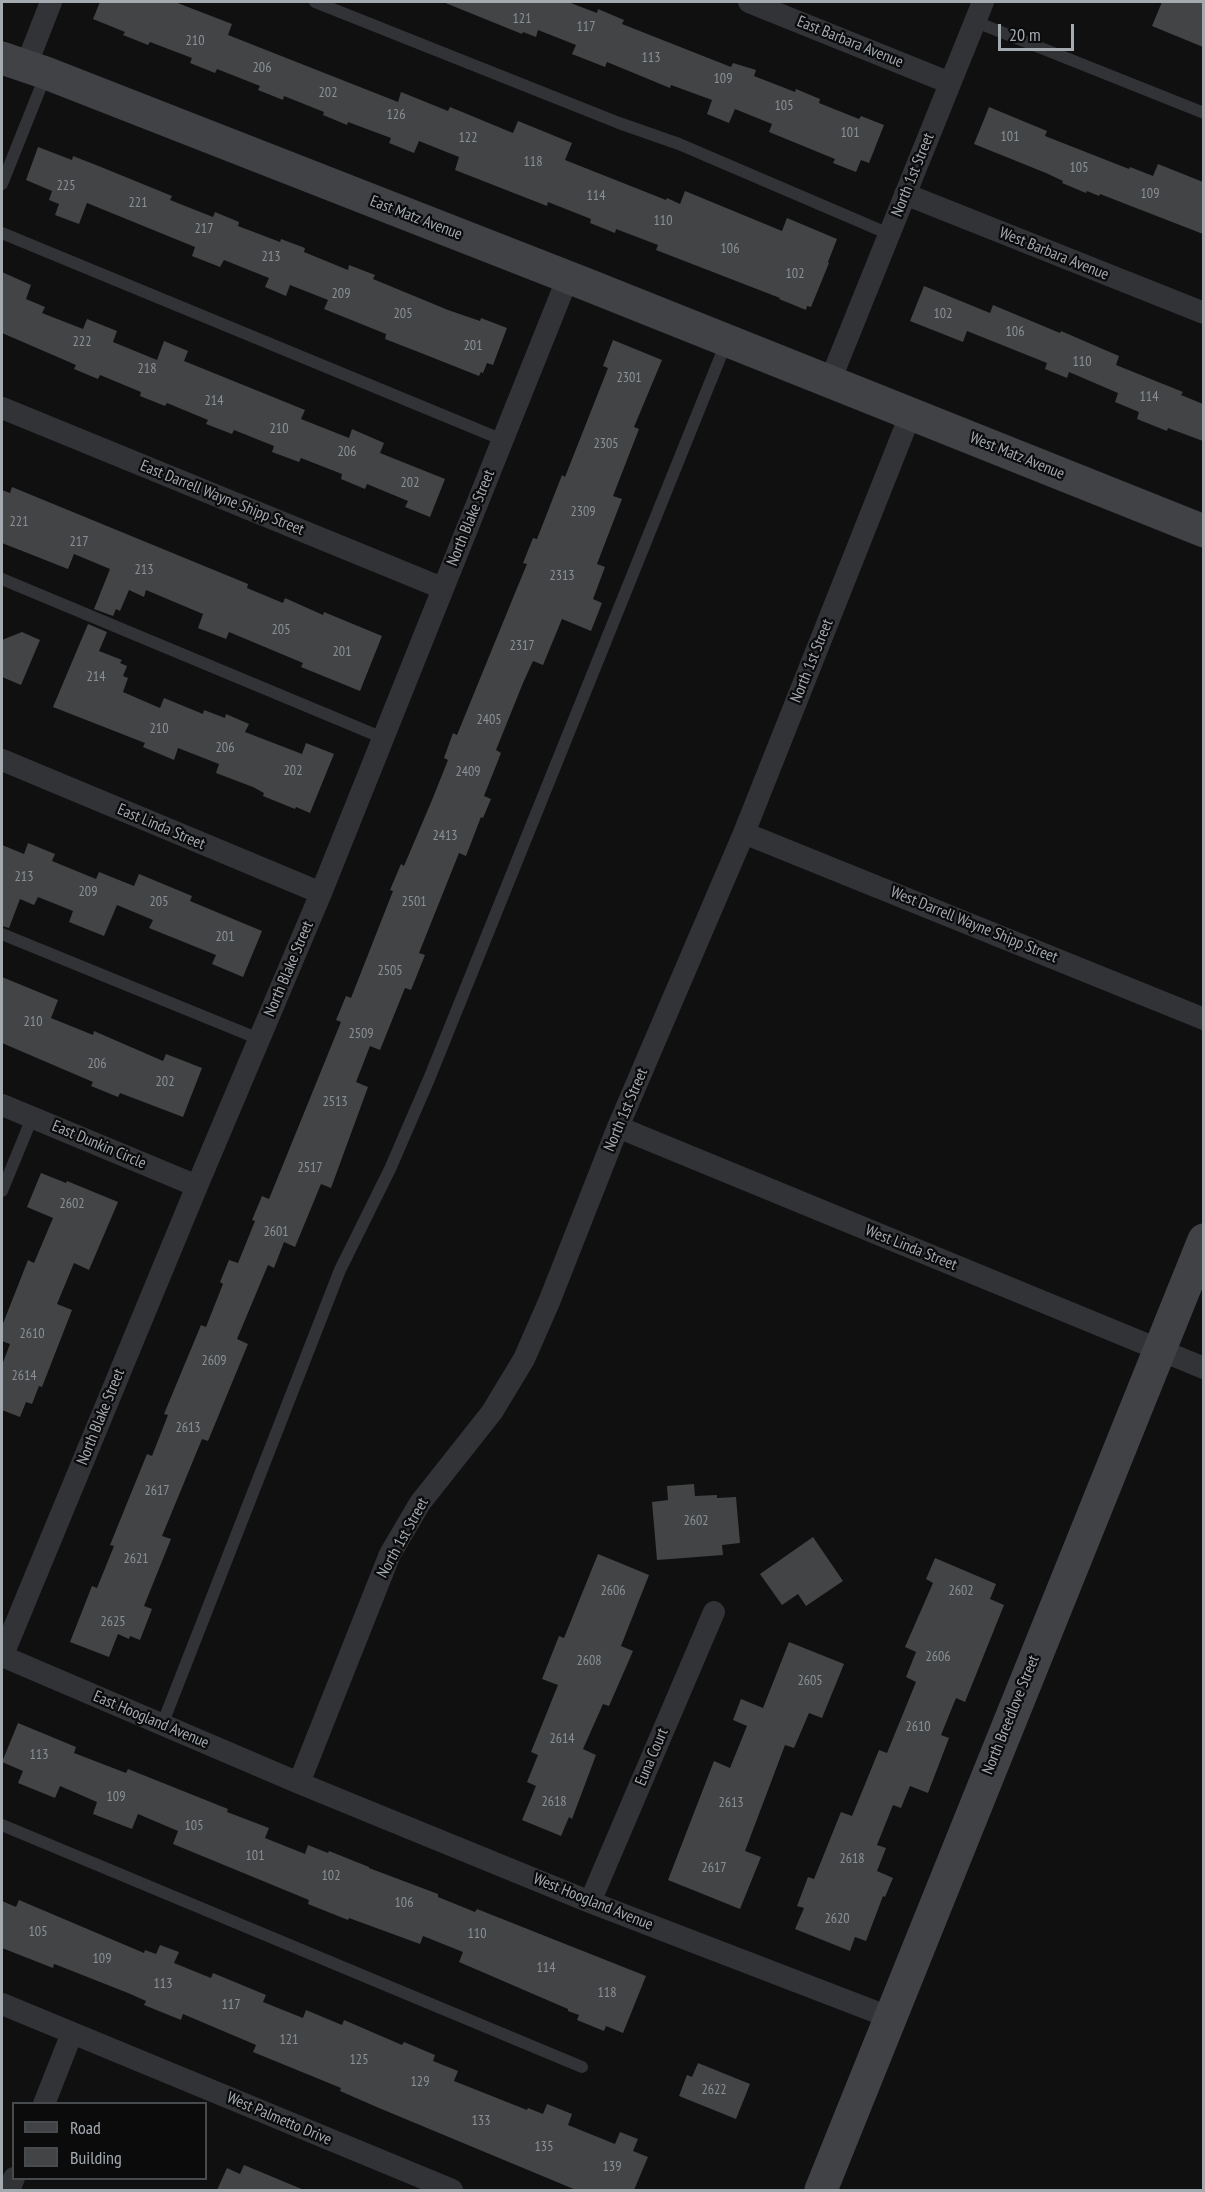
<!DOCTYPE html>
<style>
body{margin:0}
#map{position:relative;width:1205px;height:2192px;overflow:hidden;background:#101011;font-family:"PT Sans Narrow",sans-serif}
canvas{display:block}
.frame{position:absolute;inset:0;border:3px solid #a3aab0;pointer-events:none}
.legend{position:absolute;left:12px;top:2102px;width:195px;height:78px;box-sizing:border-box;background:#0b0b0c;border:2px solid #484b4e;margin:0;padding:8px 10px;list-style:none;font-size:18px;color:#a3aab0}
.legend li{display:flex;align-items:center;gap:12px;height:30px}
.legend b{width:30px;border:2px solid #484b4e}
.scale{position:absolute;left:998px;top:24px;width:76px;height:27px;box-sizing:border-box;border:3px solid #a3aab0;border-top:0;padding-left:8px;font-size:18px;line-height:21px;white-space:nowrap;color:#a3aab0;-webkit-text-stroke:4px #0b0b0c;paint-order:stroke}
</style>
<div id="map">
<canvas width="1205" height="2192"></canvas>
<div class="frame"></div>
<ul class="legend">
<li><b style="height:8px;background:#404245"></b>Road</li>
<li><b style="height:16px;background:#424446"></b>Building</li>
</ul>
<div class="scale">20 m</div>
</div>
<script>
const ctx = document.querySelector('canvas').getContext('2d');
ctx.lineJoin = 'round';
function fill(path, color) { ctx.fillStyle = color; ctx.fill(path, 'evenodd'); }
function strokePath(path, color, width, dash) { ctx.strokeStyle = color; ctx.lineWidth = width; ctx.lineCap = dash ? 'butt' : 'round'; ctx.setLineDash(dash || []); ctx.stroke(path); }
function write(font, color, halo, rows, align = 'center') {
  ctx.font = font + ' "PT Sans Narrow",sans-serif'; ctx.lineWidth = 4.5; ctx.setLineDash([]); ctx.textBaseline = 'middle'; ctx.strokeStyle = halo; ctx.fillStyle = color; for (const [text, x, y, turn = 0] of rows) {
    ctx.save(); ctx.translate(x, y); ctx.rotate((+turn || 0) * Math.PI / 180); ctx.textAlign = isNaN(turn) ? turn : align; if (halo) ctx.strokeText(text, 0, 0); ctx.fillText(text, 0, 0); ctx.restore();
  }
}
const building = new Path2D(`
 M100,2H175L232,24L228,35L398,102L401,92L448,111L450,107L513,133L518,121L572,143L565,160L666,200L667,198L680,204L685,191L782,231L787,218L837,239L828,262L829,263L811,307L807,306L806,310L779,299L780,298L656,250L658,245L616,229L615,233L590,223L591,219L548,202L547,206L455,170L459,157L419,141L414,153L389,143L391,138L348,122L347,125L323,115L324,112L284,96L283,100L258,90L260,86L217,69L215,73L190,63L192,58L150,42L148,45L123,35L125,32L93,19Z
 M443,2H568L597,13L598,9L624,20L622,24L731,67L733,63L756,70L754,76L795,92L796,89L820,99L819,103L859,119L861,116L884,125L869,163L861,160L856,172L833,163L835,159L769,132L772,124L735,109L729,123L707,114L712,100L671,85L670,88L607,62L605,67L572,54L576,45L538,30L536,37L523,32L522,34Z
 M1162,2H1203V47L1152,26Z
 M989,107L1047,131L1045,136L1129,169L1130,167L1153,176L1158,164L1203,182V234L1100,194L1099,196L1087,191L1086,193L1062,183L1063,181L1046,173L974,144Z
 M38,147L72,160L73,156L101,167L172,196L170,200L213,217L215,212L239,222L238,226L280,242L281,239L305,248L304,252L348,270L349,265L375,275L373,279L448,310L480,321L481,318L507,328L493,365L487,363L483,373L481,372L479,376L421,353L385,339L386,334L324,309L328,300L290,285L286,296L265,287L269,278L224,260L220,267L192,256L195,247L87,203L79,224L55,215L59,204L49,200L52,191L26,180Z
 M2,272L31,285L26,299L45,307L42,313L83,329L87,319L117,331L113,342L157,360L164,341L188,351L184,361L305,410L301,419L349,438L352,429L384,443L380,453L445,479L430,517L405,507L408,501L367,484L365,489L341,479L342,474L301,458L299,462L272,452L274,446L234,430L232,434L206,424L208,420L167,403L165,406L140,396L141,392L100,375L98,379L74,369L76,365L2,333Z
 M924,286L990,313L993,305L1060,333L1061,331L1119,356L1116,365L1183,392L1181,395L1203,404V441L1168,428L1167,431L1137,419L1139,412L1115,402L1118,393L1069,372L1067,378L1045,369L1047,363L967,331L963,342L910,321Z
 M613,340L662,360L634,427L639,429L613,496L622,499L597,564L605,567L593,599L602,603L591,631L562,619L543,665L533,661L523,683L496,750L501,753L484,796L491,799L483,818L481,817L466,856L459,853L419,953L425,955L411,990L405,988L380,1050L370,1046L356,1082L368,1087L331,1188L321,1184L295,1247L284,1242L274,1268L268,1265L237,1339L248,1344L208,1441L202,1439L162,1536L171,1539L144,1606L152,1609L140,1640L130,1636L129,1639L118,1634L109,1657L70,1642L92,1586L97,1588L114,1546L110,1545L147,1454L152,1456L168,1415L164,1414L201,1325L206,1327L223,1284L220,1282L229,1260L238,1263L255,1221L252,1220L262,1196L269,1199L341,1022L336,1020L346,996L351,998L393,891L390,890L401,864L404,866L432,800L448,760L444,758L453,733L457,735L515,593L527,564L523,563L533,538L537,539L562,475L565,477L608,368L603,366Z
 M12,487L248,584L247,588L283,603L285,598L323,615L324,612L382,636L360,691L301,667L303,663L229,632L226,639L198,628L203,614L146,590L144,597L129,590L120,611L116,609L113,616L94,609L110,569L74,554L68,569L2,543V490L10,493Z
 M88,624L107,632L99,651L122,660L120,663L127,666L123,676L128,678L123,692L160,708L164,698L203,714L204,710L225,718L226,714L249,724L245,732L302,754L306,743L334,754L310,813L296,807L295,809L263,796L264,793L253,787L216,773L219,764L178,748L174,760L143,747L145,743L53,707Z
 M22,632L40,640L21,685L2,677V640Z
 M28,843L55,854L52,861L96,879L99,872L134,886L139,874L192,896L190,901L262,931L243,977L212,964L216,955L149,928L153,920L117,905L104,936L69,922L73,911L38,897L34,905L20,899L9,928L2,926V845L24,854Z
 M2,977L58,1000L51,1018L93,1035L94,1031L163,1061L166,1054L202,1068L183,1117L120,1093L118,1097L91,1086L93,1082L2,1043Z
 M41,1173L66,1183L67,1181L118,1202L89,1270L74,1263L57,1304L72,1310L42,1387L39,1386L32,1404L26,1402L20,1417L2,1410V1365L10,1344L2,1341V1326L28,1260L34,1263L53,1218L27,1207Z
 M694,1484L695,1496L717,1495V1498L736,1497L740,1543L722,1545L723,1555L657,1560L652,1502L668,1500L667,1486Z
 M813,1537L843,1581L806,1606L798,1594L782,1605L760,1574Z
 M598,1554L649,1575L621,1646L633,1651L609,1706L603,1704L583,1749L596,1755L572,1819L569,1817L561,1836L522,1820L536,1786L527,1782L538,1755L531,1752L558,1685L542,1679L559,1636L564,1638Z
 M935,1558L996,1584L990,1599L1004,1605L965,1702L956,1698L941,1735L949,1738L928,1793L910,1786L901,1808L893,1805L877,1845L886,1848L877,1871L893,1878L885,1897L883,1896L866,1941L855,1937L850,1951L795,1929L804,1908L797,1906L808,1877L814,1879L841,1812L852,1816L879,1750L887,1753L916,1682L906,1677L916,1652L905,1647L933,1583L926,1579Z
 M789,1642L844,1664L822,1718L809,1713L794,1748L785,1745L745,1851L761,1857L740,1909L668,1880L714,1761L730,1768L747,1726L733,1720L741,1699L763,1708Z
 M18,1723L76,1747L74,1753L126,1773L128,1769L228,1809L227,1812L269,1828L265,1838L305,1854L308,1845L328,1853L329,1851L369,1867V1868L438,1894V1897L475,1912L477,1909L646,1976L623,2033L606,2026L604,2031L577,2020L579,2015L568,2011V2009L459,1962L463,1952L423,1936L420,1944L349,1918L348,1920L308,1904L309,1900L173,1844L178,1831L138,1814L132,1829L93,1814L97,1802L60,1786L55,1798L18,1783L23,1771L2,1762Z
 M19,1900L144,1953L145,1950L156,1954L160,1945L179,1952L174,1963L211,1978L213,1973L266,1995L263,2002L303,2018L306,2010L342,2025L344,2020L402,2045L404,2042L435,2055L433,2061L458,2071L454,2081L527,2110L528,2108L543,2114L547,2104L572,2114L568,2125L615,2144L620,2132L638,2139L633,2151L648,2157L634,2190H576L379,2108L340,2091L341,2088L253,2052L256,2045L183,2014L181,2020L144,2005L146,2001L128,1993L57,1965L54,1964L53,1968L2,1948V1901L16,1907Z
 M698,2063L750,2084L736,2119L679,2096L687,2075L692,2077Z
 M244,2165L304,2190H217L227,2168L240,2174Z`);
const lane = new Path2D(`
 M315,2L619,123L679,144L889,234
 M976,22L1204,113
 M2,184L46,74
 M2,233L503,440
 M2,579L383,738
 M2,934L259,1039
 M2,1191L32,1118
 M162,1725L340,1270L390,1169L429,1079L726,343
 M2,1825L582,2067`);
const street = new Path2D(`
 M749,2L950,83
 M26,66L51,2
 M905,194L1204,313
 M830,381L983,2
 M2,408L442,588
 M2,760L321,893
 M744,833L1204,1019
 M2,1105L197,1186
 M618,1127L1204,1368
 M2,1656L299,1783L590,1902L889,2017
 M2,1657L197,1186L321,893L568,277
 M299,1783L390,1554L420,1503L492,1412L524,1359L549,1302L618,1127L744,833L911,413
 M590,1902L714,1612
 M2,2004L452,2190
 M44,2104L72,2033
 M9,2190L14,2178`);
const secondary = new Path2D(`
 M2,58L46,73L588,285L1204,531
 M821,2190L1204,1240`);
const numberNames = [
 ["121",522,19],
 ["117",586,27],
 ["210",195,41],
 ["113",651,58],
 ["206",262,68],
 ["109",723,79],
 ["202",328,93],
 ["105",784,106],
 ["126",396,115],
 ["101",850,133],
 ["101",1010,137],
 ["122",468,138],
 ["118",533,162],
 ["105",1079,168],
 ["225",66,186],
 ["109",1150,194],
 ["114",596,196],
 ["221",138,203],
 ["110",663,221],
 ["217",204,229],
 ["106",730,249],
 ["213",271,257],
 ["102",795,274],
 ["209",341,294],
 ["205",403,314],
 ["102",943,314],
 ["106",1015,332],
 ["222",82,342],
 ["201",473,346],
 ["110",1082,362],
 ["218",147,369],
 ["2301",629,378],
 ["114",1149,397],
 ["214",214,401],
 ["210",279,429],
 ["2305",606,444],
 ["206",347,452],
 ["202",410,483],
 ["2309",583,512],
 ["221",19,522],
 ["217",79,542],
 ["213",144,570],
 ["2313",562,576],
 ["205",281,630],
 ["2317",522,646],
 ["201",342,652],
 ["214",96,677],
 ["2405",489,720],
 ["210",159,729],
 ["206",225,748],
 ["202",293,771],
 ["2409",468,772],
 ["2413",445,836],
 ["213",24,877],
 ["209",88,892],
 ["205",159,902],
 ["2501",414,902],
 ["201",225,937],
 ["2505",390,971],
 ["210",33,1022],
 ["2509",361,1034],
 ["206",97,1064],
 ["202",165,1082],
 ["2513",335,1102],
 ["2517",310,1168],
 ["2602",72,1204],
 ["2601",276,1232],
 ["2610",32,1334],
 ["2609",214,1361],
 ["2614",24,1376],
 ["2613",188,1428],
 ["2617",157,1491],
 ["2602",696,1521],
 ["2621",136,1559],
 ["2606",613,1591],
 ["2602",961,1591],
 ["2625",113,1622],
 ["2606",938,1657],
 ["2608",589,1661],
 ["2605",810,1681],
 ["2610",918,1727],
 ["2614",562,1739],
 ["113",39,1755],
 ["109",116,1797],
 ["2618",554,1802],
 ["2613",731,1803],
 ["105",194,1826],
 ["101",255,1856],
 ["2618",852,1859],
 ["2617",714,1868],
 ["102",331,1876],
 ["106",404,1903],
 ["2620",837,1919],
 ["105",38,1932],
 ["110",477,1934],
 ["109",102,1959],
 ["114",546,1968],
 ["113",163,1984],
 ["118",607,1993],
 ["117",231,2005],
 ["121",289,2040],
 ["125",359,2060],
 ["129",420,2082],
 ["2622",714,2090],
 ["133",481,2121],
 ["135",544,2147],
 ["139",612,2167]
];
const streetNames = [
 ["East Barbara Avenue",850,42,22],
 ["North 1st Street",913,175,-68],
 ["East Matz Avenue",416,218,21],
 ["West Barbara Avenue",1054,254,22],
 ["West Matz Avenue",1017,456,22],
 ["East Darrell Wayne Shipp Street",222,498,22],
 ["North Blake Street",471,518,-68],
 ["North 1st Street",812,661,-68],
 ["East Linda Street",161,827,23],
 ["West Darrell Wayne Shipp Street",974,925,22],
 ["North Blake Street",289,969,-67],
 ["North 1st Street",626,1110,-67],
 ["East Dunkin Circle",99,1145,23],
 ["West Linda Street",911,1248,22],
 ["North Blake Street",101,1417,-68],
 ["North 1st Street",403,1538,-61],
 ["North Breedlove Street",1011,1715,-68],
 ["East Hoogland Avenue",151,1720,23],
 ["Euna Court",652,1757,-67],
 ["West Hoogland Avenue",593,1902,22],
 ["West Palmetto Drive",279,2119,23]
];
fill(building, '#424446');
strokePath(lane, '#323336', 12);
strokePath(street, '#323336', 22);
strokePath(secondary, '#404245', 33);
write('14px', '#8b9096', null, numberNames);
write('16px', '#a3aab0', '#0b0b0c', streetNames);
</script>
